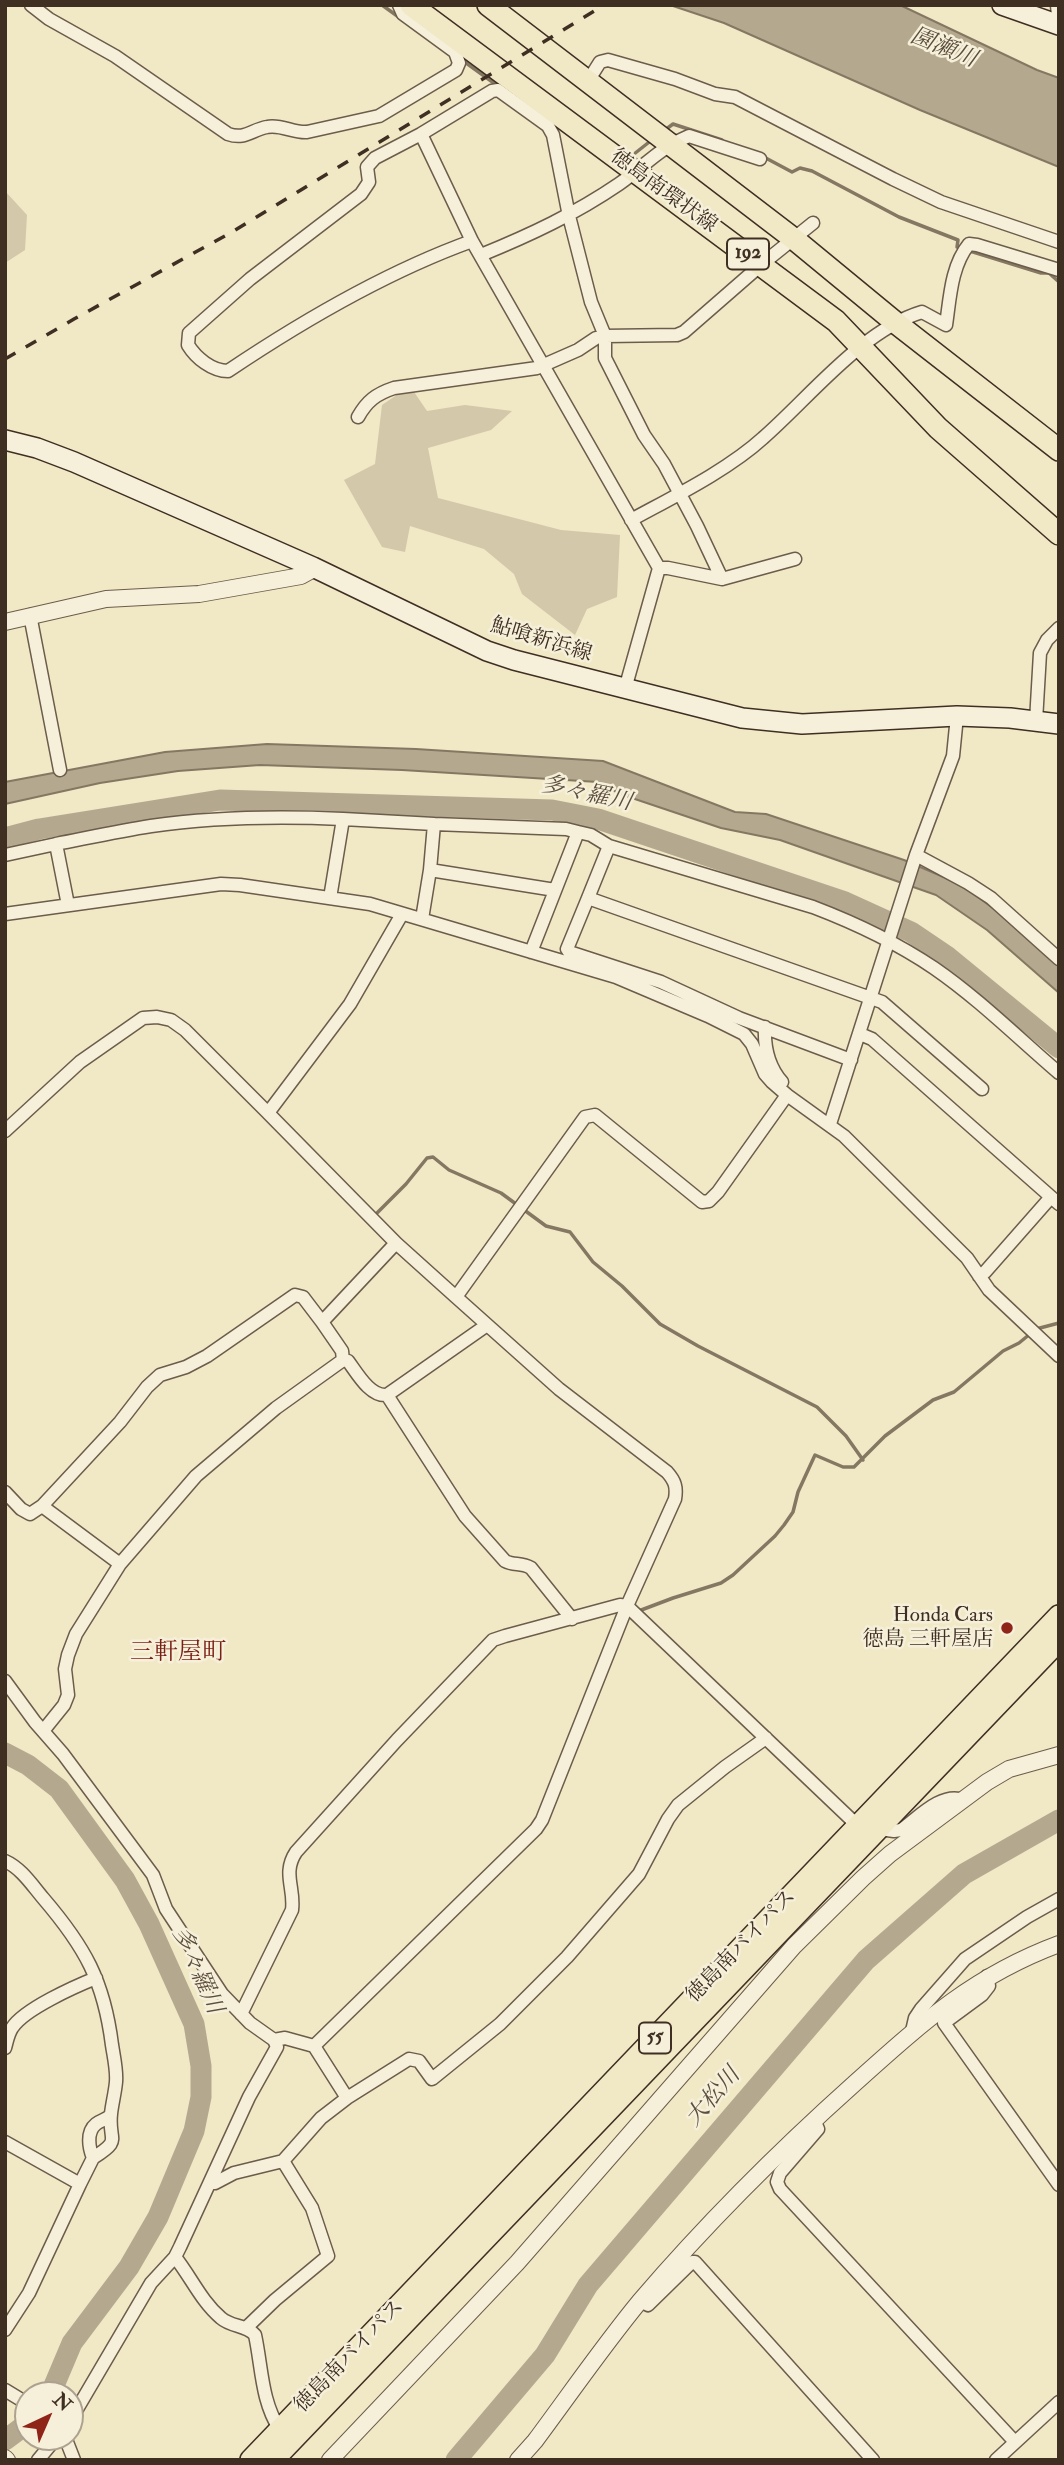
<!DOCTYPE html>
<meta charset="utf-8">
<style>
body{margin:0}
#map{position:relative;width:1064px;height:2465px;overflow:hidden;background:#f1e8c6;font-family:"IM FELL Double Pica",serif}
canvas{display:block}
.frame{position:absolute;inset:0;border:7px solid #3f2e22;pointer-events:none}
.north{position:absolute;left:14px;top:2381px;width:70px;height:70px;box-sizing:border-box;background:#f6f0da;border:2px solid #ada290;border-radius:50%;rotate:44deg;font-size:19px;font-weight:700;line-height:28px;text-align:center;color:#3f2e22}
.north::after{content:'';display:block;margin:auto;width:24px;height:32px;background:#8f2418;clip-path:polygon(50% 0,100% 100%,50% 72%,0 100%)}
</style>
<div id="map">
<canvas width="1064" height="2465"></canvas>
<div class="frame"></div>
<div class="north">N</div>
</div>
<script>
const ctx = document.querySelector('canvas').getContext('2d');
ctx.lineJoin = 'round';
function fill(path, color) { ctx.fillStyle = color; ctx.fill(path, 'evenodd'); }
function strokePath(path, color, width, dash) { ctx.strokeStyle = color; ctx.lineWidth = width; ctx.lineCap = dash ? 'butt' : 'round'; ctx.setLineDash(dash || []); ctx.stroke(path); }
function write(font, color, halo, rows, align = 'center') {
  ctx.font = font + ' "IM FELL Double Pica","Noto Serif JP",serif'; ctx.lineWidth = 5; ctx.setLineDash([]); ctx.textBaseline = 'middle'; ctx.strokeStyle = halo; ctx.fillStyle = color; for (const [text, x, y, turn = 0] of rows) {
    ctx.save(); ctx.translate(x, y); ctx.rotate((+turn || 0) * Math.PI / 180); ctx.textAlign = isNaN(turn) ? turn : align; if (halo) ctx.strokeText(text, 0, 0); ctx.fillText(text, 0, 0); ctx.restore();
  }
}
const green = new Path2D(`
 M5,191L27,215L25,250L5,263Z
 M410,386L427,411L465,405L512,411L491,430L428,448L438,498L561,530L620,535L617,597L587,609L575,635L522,594L514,574L484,549L410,526L405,552L382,547L344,480L375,464L382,405Z`);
const water = new Path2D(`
 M670,5H900L1037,70L1059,78V167L920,110L724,23Z
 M267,744L416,749L603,761L735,812L766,814L904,860L962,885L1010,921L1059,964V993L987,930L936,895L780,840L721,828L620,794L598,782L402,770L260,765L178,771L100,783L5,804V782L165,752Z`);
const stream = new Path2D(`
 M382,5L400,18
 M462,60L498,86
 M665,130L673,124L722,140
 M762,156L792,172L800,168L812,171L899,217L958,240L957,247L1041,273H1049L1059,282
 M629,158L653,139
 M375,1215L406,1184L427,1158L433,1157L449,1170L501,1193L546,1226L570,1232L593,1262L622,1286L660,1324L698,1346L817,1407L846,1436L863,1460
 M1036,1329L1059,1323
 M636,1612L673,1598L721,1583L733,1575L775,1536L784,1525L793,1512L798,1492L815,1455L843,1467H854L885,1436L933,1400L954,1392L1003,1351L1019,1343L1030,1334`);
const river = new Path2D(`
 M5,838L39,829L220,800L552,810L598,819L845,902L911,932L948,957L1059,1048
 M5,1753L28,1765L59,1789L125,1880L149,1924L194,2024L201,2066V2097L194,2131L158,2217L129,2267L72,2343L50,2395
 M5,2440L28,2423
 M456,2460L545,2355L588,2285L866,1960L964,1874L1059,1820`);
const minor = new Path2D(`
 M31,5L49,19L115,56L228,134C245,140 251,130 267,127C281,124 293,133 307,132L379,116L456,70L459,63L455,52L403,14L399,5
 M1057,5L1058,16
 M588,81L600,62L608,60L675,79L715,94L735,97L893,179L941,202L1059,242
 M421,134L472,241L659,568L625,689
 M472,241C389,271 301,322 228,371C212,371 196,358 188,345L189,333L250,279L361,194L369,182L367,167L375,158L421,134L492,91L498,90L548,126L553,135L569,216L591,302L605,336V358L644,435L664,464L697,526L722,579
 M481,255C530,235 575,214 619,184C645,166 659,148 689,136L760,159
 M358,417C367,401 376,394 394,388L537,368L578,350L596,338L605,336L677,335L684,332L762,264L813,223
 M631,520C673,497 728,470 763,438C809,398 862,330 922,312L946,325C950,298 951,266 969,244L977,245L1059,270
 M659,568H668L722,579L795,559
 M30,615L60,770
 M1036,721L1040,653L1047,640L1059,628
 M5,855L56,844
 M916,855L968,883L991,898L1059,959
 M430,870L434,824L566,829L578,832
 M330,898L343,819L434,824
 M588,898L609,846L813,907C855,923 897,943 934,968C979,999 1018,1038 1059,1073
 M68,905L56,844C87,838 119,831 151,826C214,817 279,816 343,819
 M5,914L221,884L240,885L370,904L616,977L708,1016L744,1034L752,1044L765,1074L772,1082L787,1095L844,1136L967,1258L989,1290L1059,1356
 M422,919L430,870L555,890
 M531,952L578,832L591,835L609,846
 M765,1027C764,1047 769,1067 782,1082
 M860,1034L872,1039L1059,1204
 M851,1060L739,1018L661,982L569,952L567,949L588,898L882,1002L982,1089
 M830,1124L916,855L953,756L957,716
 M5,1131L80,1062L143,1018L157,1017L171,1020L185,1030L268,1113
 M396,1243L268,1113L350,1004L402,914
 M979,1276L985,1272L1051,1197
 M487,1325L387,1395L465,1516L505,1561C514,1566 521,1562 531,1568L572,1619
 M343,1360L342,1351L322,1322L396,1243L456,1297
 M5,1492L21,1509L30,1514L42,1506
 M120,1564L42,1506L120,1422L147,1387L160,1375L186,1367L207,1356L295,1295L303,1297L322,1322
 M5,1681L35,1722L63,1754L153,1875L166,1909L222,1994L250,2023L274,2040L277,2047L249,2097L180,2247L175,2257L151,2283L70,2421
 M43,1731L64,1705L68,1695L65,1669L68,1655L76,1634L120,1564L196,1476L276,1408L343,1360L348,1361C357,1373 370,1397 387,1395
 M5,1861C21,1868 32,1885 43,1898C85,1947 104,1981 112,2045C114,2058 117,2070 116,2082C115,2093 112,2104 111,2114C108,2142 123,2139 93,2158
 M987,1976L989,1986L982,1995L944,2023L1059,2185
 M241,2014L292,1910C295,1888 282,1873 296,1852L397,1740L493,1640L505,1636L620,1605L627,1606L858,1826L894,1831L901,1830C918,1818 941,1792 963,1800
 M912,2031L915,2018L921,2009L965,1959L1027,1917L1059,1899
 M274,2040L285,2038L314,2046L536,1829L542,1820L627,1606L675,1499C677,1487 675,1481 667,1472L559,1389L456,1297L585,1117L595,1115L702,1202L709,1201L718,1192L787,1095
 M314,2046L347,2098
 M5,2048C7,2041 8,2034 12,2028C24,2009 76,1986 96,1978
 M814,2120L818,2129L780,2173L777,2182L780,2189L1015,2442
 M5,2142L80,2184L29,2293L5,2330
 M210,2182L215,2183L234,2173L283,2161L321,2118L347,2098L409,2059L419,2061L432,2079L500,2024L567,1957L639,1874L668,1819L678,1805L725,1767L766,1738
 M80,2184L93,2158C89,2148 86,2132 96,2124C101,2120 106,2120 111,2115
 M175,2257C191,2277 201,2301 221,2318C231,2327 247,2325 255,2335C262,2367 261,2401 280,2430
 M640,2301L648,2305L692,2262H695L873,2460
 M246,2328L275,2300L328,2256L312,2208L283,2161
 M5,2390L28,2404
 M65,2437L74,2460
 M38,2460L57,2437
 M996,2460L1059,2402`);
const tertiary = new Path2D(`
 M5,622L106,599L199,594L301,576L310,571L313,567
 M5,2458L7,2460
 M330,2460L517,2263L794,1946L863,1878L890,1854L987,1782L1009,1769L1059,1755
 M518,2460L535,2441C570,2394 603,2346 640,2301C706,2224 779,2151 855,2083C922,2023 973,1976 1059,1944`);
const secondary = new Path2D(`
 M1002,5L1059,25
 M5,440L37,448L74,462L313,567L487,651L514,660L742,718L802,724L957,716L1010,718L1059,724`);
const trunk = new Path2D(`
 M411,5L836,321L938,428L1059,534
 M488,5L794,239L896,323L1059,450
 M251,2460L1059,1616
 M273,2460L1059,1640`);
const rail = new Path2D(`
 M5,359L74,319L232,232L604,5`);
const markers = [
 [1007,1628,7,"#8f2418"]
];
const shields = [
 [748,254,42],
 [655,2038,32]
];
const shieldNames = [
 ["192",748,254],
 ["55",655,2038]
];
const streetNames = [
 ["徳島南環状線",663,192,36],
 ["鮎喰新浜線",541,641,17],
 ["徳島南バイパス",742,1947,-46],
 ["徳島南バイパス",350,2357,-46]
];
const poiNames = [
 ["Honda Cars",993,1616],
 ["徳島 三軒屋店",993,1640]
];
const waterNames = [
 ["園瀬川",943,49,22],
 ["多々羅川",586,795,12],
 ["多々羅川",196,1971,66],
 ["大松川",714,2098,-49]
];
const quarterNames = [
 ["三軒屋町",178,1654]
];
fill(green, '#d3c8aa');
fill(water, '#b4a98e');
strokePath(water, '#857863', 2);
strokePath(stream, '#857863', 3.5);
strokePath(river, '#b4a98e', 21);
strokePath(minor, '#6c5c4b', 15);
strokePath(tertiary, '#6c5c4b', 18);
strokePath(secondary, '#3f2e22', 22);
strokePath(trunk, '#3f2e22', 24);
strokePath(minor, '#f6f0da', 12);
strokePath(tertiary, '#f6f0da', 16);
strokePath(secondary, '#f6f0da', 19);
strokePath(trunk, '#f1e8c6', 21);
strokePath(rail, '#3f2e22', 3.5, [12, 12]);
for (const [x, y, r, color] of markers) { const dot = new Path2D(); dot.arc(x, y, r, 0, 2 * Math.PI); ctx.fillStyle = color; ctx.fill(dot); strokePath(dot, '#f6f0da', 2.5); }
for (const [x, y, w] of shields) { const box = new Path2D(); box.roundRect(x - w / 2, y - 15.5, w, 31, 5); ctx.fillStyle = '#f6f0da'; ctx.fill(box); strokePath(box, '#3f2e22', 2); }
write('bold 19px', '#3f2e22', null, shieldNames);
write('21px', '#3f2e22', '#f6f0da', streetNames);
write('21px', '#3f2e22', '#f6f0da', poiNames, 'right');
write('italic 23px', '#5c4d3d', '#f6f0da', waterNames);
write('24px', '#7a1f14', '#f6f0da', quarterNames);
</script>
